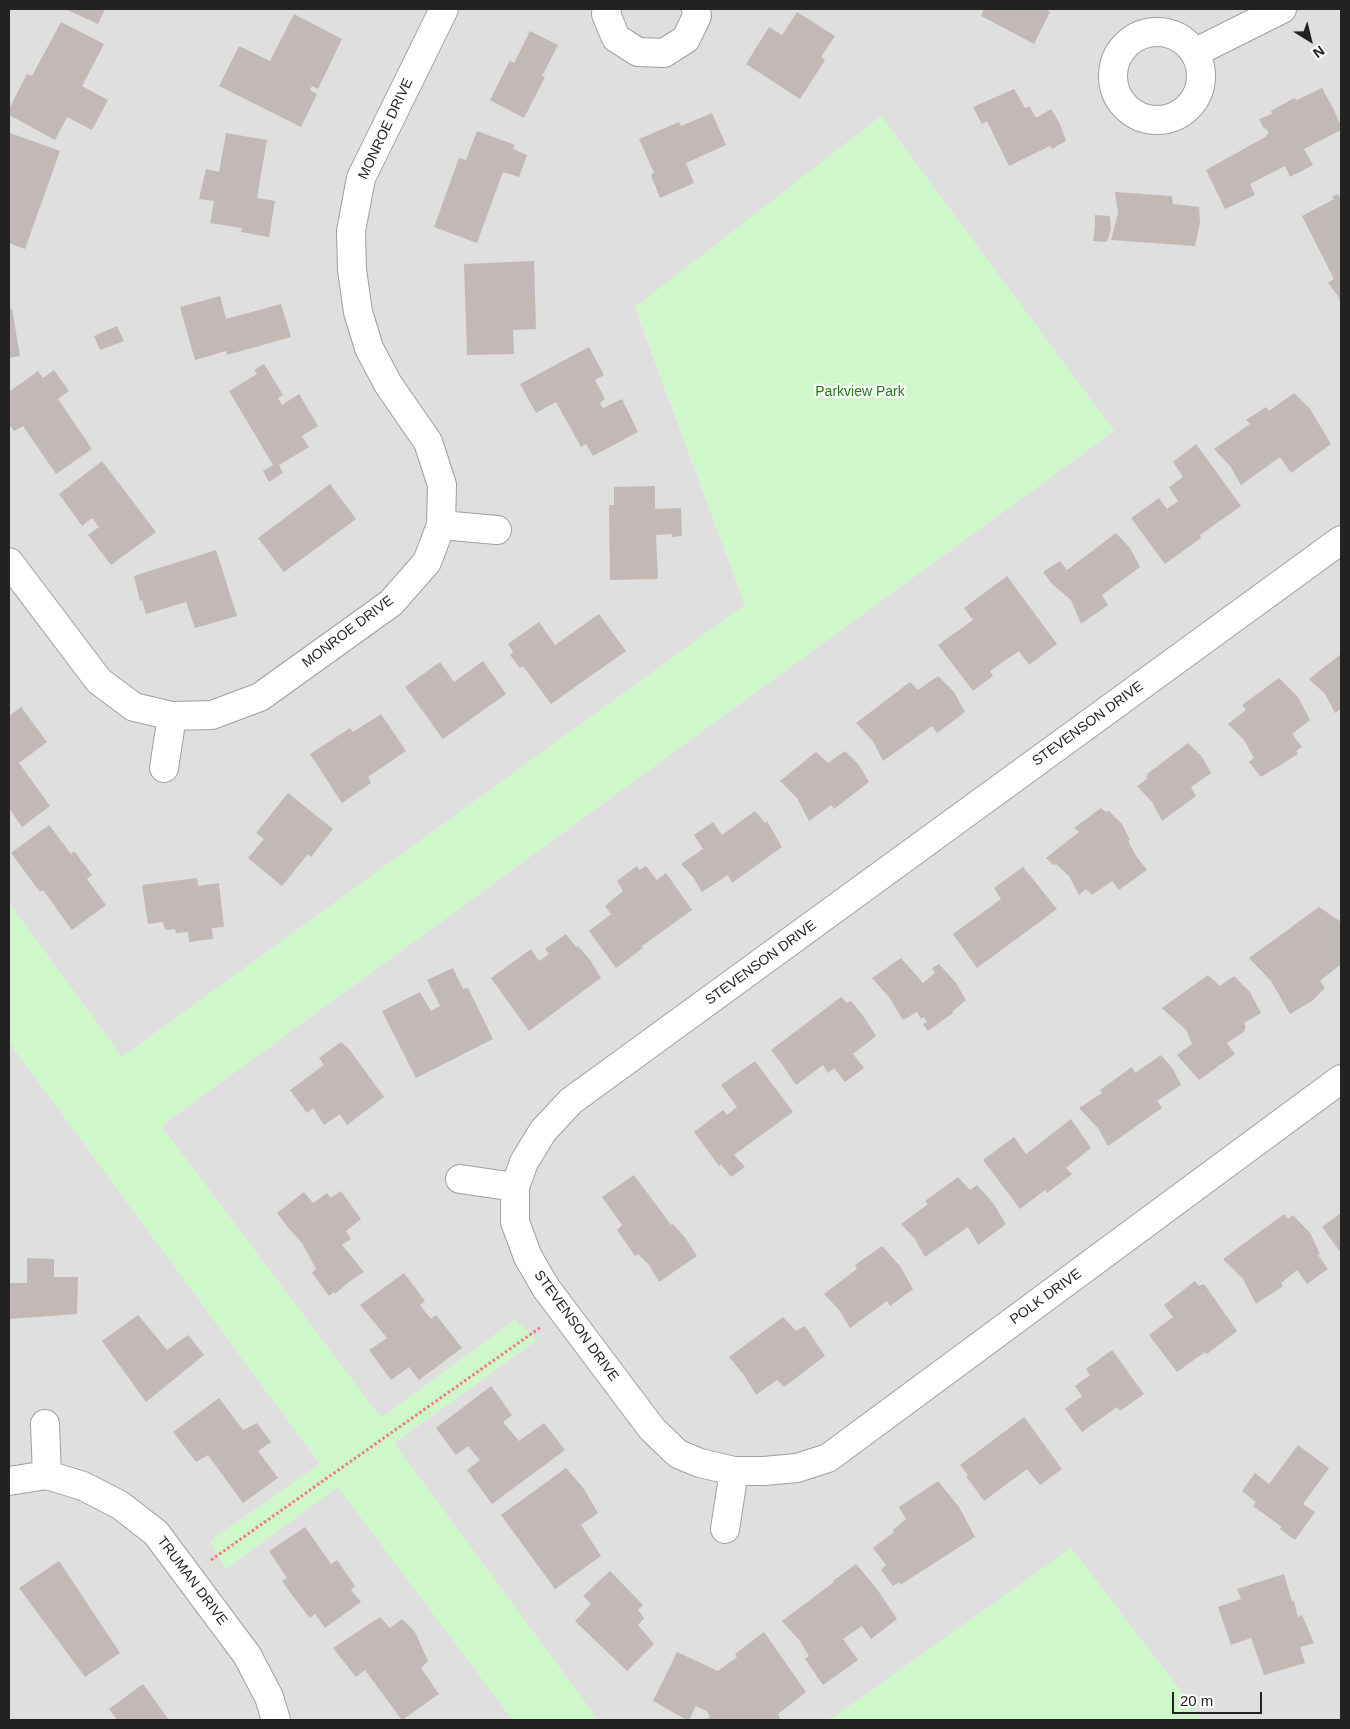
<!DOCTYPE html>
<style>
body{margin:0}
#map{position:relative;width:1350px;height:1729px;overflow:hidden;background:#f1ede9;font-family:Arial,sans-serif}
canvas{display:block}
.frame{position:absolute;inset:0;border:10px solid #222;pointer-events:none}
.north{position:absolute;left:1285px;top:15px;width:50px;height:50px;-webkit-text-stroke:4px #fff;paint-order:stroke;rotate:144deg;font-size:14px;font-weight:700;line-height:20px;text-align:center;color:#222}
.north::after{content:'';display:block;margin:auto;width:18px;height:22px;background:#222;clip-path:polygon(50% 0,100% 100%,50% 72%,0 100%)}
.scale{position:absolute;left:1172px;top:1692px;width:90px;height:22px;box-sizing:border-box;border:2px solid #222;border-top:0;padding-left:6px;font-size:15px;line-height:18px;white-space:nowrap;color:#222;-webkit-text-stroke:4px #fff;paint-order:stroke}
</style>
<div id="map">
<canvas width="1350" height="1729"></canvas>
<div class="frame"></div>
<div class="north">N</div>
<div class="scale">20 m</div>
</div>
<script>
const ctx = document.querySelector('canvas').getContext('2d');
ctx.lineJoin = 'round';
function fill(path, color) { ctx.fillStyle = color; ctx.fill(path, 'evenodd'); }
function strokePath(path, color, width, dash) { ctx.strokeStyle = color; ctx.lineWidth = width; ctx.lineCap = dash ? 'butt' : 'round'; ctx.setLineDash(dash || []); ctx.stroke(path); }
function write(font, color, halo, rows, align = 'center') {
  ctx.font = font + ' Arial,sans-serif'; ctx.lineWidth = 4.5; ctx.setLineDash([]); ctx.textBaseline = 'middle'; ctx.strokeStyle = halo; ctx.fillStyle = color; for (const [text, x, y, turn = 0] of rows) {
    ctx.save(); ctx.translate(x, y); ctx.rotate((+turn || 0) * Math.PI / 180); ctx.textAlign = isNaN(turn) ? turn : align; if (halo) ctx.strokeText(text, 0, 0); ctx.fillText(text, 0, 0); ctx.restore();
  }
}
const residential = new Path2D(`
 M9,9H1341V1720H1203L1071,1548L830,1720H598L394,1443L537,1340L515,1320L381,1418L161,1126L1114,431L881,116L635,308L745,605L122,1057L9,903Z
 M9,1042L320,1464L210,1541L226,1569L338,1486L513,1720H9Z`);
const park = new Path2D(`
 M881,116L1114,431L161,1126L381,1418L515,1320L537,1340L394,1443L598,1720H513L338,1487L226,1569L210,1541L320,1464L9,1042V903L122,1057L745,605L635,307Z
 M1071,1548L1203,1720H830Z`);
const building = new Path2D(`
 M65,9H105L98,24Z
 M984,9H1046L1050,12L1034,44L981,16Z
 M797,12L835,36L821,57L825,60L800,99L746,64L769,27L782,35Z
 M294,14L342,39L318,89L312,86L310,90L317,94L301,127L219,86L239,46L270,61Z
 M61,22L104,44L82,86L108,100L92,130L67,117L55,140L9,115V109L27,74L32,76Z
 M530,31L558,45L542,76L545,77L524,118L490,100L510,60L514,63Z
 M1322,88L1333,108L1341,126V130L1304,149L1313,165L1290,177L1285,166L1250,184L1255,195L1225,209L1206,170L1267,136L1266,135L1269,133L1266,128L1264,129L1259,119L1272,114L1271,111L1294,98L1297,100Z
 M1014,89L1025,108L1029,106L1036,118L1051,109L1060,124L1066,141L1052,149L1050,146L1009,166L987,121L982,124L973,107Z
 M712,113L726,145L686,163L694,183L660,198L651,175L654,173L639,139L679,122L681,126Z
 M477,131L515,145L513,149L527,155L519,177L503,172L477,243L434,227L459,158L466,160Z
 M10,133L60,151L25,249L9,243V137Z
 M226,133L267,140L257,198L275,201L269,237L241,232L242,228L210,223L214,201L199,199L206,169L219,172Z
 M1115,192L1172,196L1173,204L1199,207L1200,223L1195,246L1111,240L1118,213Z
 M1338,194L1341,199V304L1338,296L1328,283L1334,279L1302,216L1334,199L1332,197Z
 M1095,215L1110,216L1111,229L1107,242L1093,241L1095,226Z
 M534,261L536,329L513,330L514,354L467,355L464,264Z
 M220,296L226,319L281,304L291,337L227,355L226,351L195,360L180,307Z
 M9,304L11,309H12L20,356L9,358Z
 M117,326L124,341L100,350L94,336Z
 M589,347L604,375L595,380L605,399L600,403L603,408L622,399L638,432L593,456L586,444L581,447L556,402L536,413L520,384Z
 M264,364L283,395L278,398L282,405L299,394L318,426L302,436L309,447L279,465L283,473L269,482L263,471L273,465L229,391L257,374L254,370Z
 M54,370L69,391L58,399L92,449L56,474L23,426L14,431L9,424V392L38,371L43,378Z
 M1294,393L1310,409L1331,444L1291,473L1280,457L1241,485L1230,466L1214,449L1250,424L1246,420L1266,407L1269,411Z
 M1196,444L1241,506L1200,535L1201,538L1165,564L1131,518L1159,498L1167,509L1178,501L1169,487L1183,477L1173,462Z
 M102,461L156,532L111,565L88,535L99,527L92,518L82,526L59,494Z
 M330,484L356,519L284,572L258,538Z
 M655,486V509L681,508L682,536L672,537V534L656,535L658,579L610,580L609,505H614V487Z
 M1116,533L1130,548L1140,567L1102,595L1108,605L1081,624L1071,600L1052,584L1043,572L1060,561L1067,570Z
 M216,550L237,616L195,628L186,602L146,614L142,600L140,601L134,576Z
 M1007,576L1057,644L1029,665L1019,651L990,671L993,676L973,691L938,645L973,620L964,608Z
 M599,614L626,651L551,704L523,666L520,668L510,655L513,652L508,644L539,622L555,645Z
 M1341,654V709L1335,713L1325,694L1309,679Z
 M483,661L506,694L443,739L405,687L440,662L454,682Z
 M938,676L954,692L965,712L937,733L932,726L883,761L873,741L856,723L910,682L918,690Z
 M1279,678L1298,697L1310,720L1292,734L1302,747L1296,751L1298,754L1261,777L1249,762L1254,758L1244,740L1228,724L1246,710L1242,705Z
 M21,707L47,742L19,763L50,806L22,827L9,808V716Z
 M381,714L406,751L368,777L371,783L342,803L310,754L350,728L353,732Z
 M1188,743L1202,757L1211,773L1191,787L1196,796L1162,821L1152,802L1137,786L1147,779L1146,777L1148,775L1147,774Z
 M845,751L859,765L869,782L834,809L831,805L809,821L797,798L780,781L816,752L828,763Z
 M288,793L333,829L311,857L308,854L282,886L248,858L264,839L256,833Z
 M1101,808L1106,812L1109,811L1122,824L1130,840L1128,841L1136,856L1147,870L1119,890L1112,881L1092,895L1086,889L1079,895L1069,876L1056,864L1053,865L1046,858L1079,832L1074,828Z
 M755,811L765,823L767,821L782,847L732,883L728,875L702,892L693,877L681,864L703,849L694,835L713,822L722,835Z
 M49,825L71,854L74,851L92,875L87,879L106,905L72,930L43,890L40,892L11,853Z
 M637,866L639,870L646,866L657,880L666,873L692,910L642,946L643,948L616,968L589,931L611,914L605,906L623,891L617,881Z
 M1023,867L1057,909L977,968L953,934L1001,899L994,888Z
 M197,878L198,886L219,883L224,927L212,928L213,939L189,942L188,932L176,933L175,929L165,930L163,922L148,924L142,885Z
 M1319,907L1341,922V964L1320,981L1325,988L1312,1001L1290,1014L1271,981L1249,958Z
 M566,934L576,947L578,946L591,961L601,978L529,1031L491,978L531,949L539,961L549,954L545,949Z
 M901,958L923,983L935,973L932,968L939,964L956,983L966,1000L952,1012L953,1013L928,1031L923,1024L927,1022L924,1017L921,1019L917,1012L903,1020L889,997L872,978Z
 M453,968L463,989L468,988L493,1039L416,1078L382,1011L420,992L431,1011L440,1006L427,980Z
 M1208,975L1220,986L1234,976L1250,992L1261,1013L1244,1023L1246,1028L1244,1029L1245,1031L1227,1043L1235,1054L1199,1080L1177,1055L1192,1044L1187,1031L1162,1008Z
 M841,997L847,1003L851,1001L864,1017L876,1036L853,1054L864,1068L845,1082L834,1068L828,1073L823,1065L796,1085L784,1067L771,1050Z
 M341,1042L349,1049L384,1097L347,1125L340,1114L324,1125L313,1108L307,1113L290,1090L324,1065L319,1058Z
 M1161,1055L1173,1069L1181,1085L1157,1101L1162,1108L1108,1146L1098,1128L1079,1108L1102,1093L1100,1090L1132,1067L1135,1073Z
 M755,1061L793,1112L734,1155L745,1167L731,1177L721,1164L719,1166L694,1132L723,1110L727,1115L737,1107L721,1085Z
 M1071,1119L1091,1148L1066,1168L1072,1174L1047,1193L1045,1190L1020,1209L983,1160L1014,1137L1026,1154Z
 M634,1175L671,1225L673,1224L686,1239L697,1256L659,1282L649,1265L638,1254L635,1256L617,1230L622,1225L602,1197Z
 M958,1177L970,1190L977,1185L993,1203L1006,1224L978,1245L968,1227L925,1257L915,1239L901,1224L928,1204L925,1201Z
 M341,1191L361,1219L346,1231L351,1239L342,1245L364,1272L349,1282L335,1294L334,1292L329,1296L312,1273L316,1269L302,1243L286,1225L277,1213L304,1192L313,1203L327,1193L331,1198Z
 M1341,1213V1253L1322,1227Z
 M1284,1214L1288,1219L1293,1215L1310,1233L1320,1254L1318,1255L1328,1269L1307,1284L1297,1270L1281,1283L1283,1286L1256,1304L1243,1279L1223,1259Z
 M882,1246L900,1266L913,1289L890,1306L887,1301L850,1328L839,1310L824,1294L857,1269L855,1265Z
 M27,1258L54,1259V1277H78L77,1314L9,1319V1283H27Z
 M404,1273L425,1301L420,1305L431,1319L436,1315L462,1348L419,1380L409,1367L391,1380L369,1350L387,1338L360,1305Z
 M1195,1281L1199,1286L1204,1284L1237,1331L1207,1354L1205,1352L1177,1372L1149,1335L1173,1317L1164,1305Z
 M138,1315L167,1350L188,1335L204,1355L146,1402L102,1341Z
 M783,1317L796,1331L805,1326L825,1356L784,1387L777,1380L756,1395L744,1375L729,1357Z
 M1112,1350L1144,1394L1120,1411L1117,1407L1082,1432L1065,1409L1082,1396L1075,1386L1090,1375L1086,1369Z
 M491,1386L512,1415L503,1422L519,1441L544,1423L565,1450L492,1504L467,1470L480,1460L468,1446L456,1455L436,1428Z
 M219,1398L243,1430L257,1423L271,1442L258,1451L278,1478L243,1503L208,1455L196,1462L173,1432Z
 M1024,1417L1062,1469L1040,1485L1027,1469L984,1501L966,1476L968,1475L960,1465Z
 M1298,1445L1329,1468L1303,1504L1315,1512L1295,1540L1280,1529L1282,1527L1253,1506L1256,1502L1242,1491L1255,1473L1269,1484Z
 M566,1468L584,1489L598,1513L581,1525L601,1556L555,1589L501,1515Z
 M938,1481L959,1507L975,1537L900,1585L899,1582L893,1586L881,1570L886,1565L873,1548L894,1532L893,1530L906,1519L899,1507Z
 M305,1527L331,1564L337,1560L355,1586L351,1590L361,1602L325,1628L315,1614L310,1618L292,1595L282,1581L287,1578L269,1551Z
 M59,1561L120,1653L85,1677L19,1588Z
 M856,1564L877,1589L897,1619L871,1639L862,1626L843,1639L858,1660L823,1685L805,1659L809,1656L800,1641L782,1621L834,1582L833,1581Z
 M610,1571L643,1605L638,1610L644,1618L638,1625L654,1644L627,1671L575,1621L591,1604L583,1596Z
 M1284,1574L1292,1601H1294L1298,1617L1302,1615L1314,1643L1300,1647L1305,1663L1264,1675L1251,1638L1231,1645L1218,1607L1241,1599L1237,1589Z
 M380,1617L390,1628L402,1619L415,1632L428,1661L421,1668L439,1694L402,1720L365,1670L356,1677L333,1648Z
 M764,1632L806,1692L778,1714L780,1718L777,1720H705L710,1717L707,1711L696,1706L689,1720H687L653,1701L677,1652L718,1671L737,1657L735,1654Z
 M143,1684L169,1720H117L109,1709Z`);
const path = new Path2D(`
 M211,1560L541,1327`);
const street = new Path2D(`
 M607,9L606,14L616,38L638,52L664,53L686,39L697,16L696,9
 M1113 76a44 44 0 1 1 88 0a44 44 0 1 1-88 0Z
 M1196,52L1282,9
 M441,525L497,530
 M1341,540L571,1101L543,1131L524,1162L515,1187V1222L528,1257L546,1288L652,1429L678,1454L700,1463L734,1471H764L797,1468L828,1458L1341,1079
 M9,562L99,681L134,707L172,716L212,715L260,697L391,603L427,562L441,525L442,485L428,442L388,384L369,348L358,312L352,270L351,231L361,178L444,9
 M164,768L172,716
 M460,1179L515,1187
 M45,1424L47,1475
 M9,1481L47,1475L83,1486L120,1505L156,1533L247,1655L269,1697L276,1720
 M725,1529L734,1471`);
const streetNames = [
 ["MONROE DRIVE",386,129,-65],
 ["MONROE DRIVE",348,632,-37],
 ["STEVENSON DRIVE",1088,724,-36],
 ["STEVENSON DRIVE",761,963,-36],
 ["POLK DRIVE",1046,1297,-36],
 ["STEVENSON DRIVE",576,1326,54],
 ["TRUMAN DRIVE",192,1581,53]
];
const parkNames = [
 ["Parkview Park",860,392]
];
fill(residential, '#e0dfdf');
fill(park, '#cef7ca');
fill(building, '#c2b8b6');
strokePath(street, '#9f9f9f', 30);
strokePath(path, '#f37981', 3, [2.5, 2.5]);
strokePath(street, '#fff', 28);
write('14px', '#222', '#fff', streetNames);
write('14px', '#1c7d12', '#fff', parkNames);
</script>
